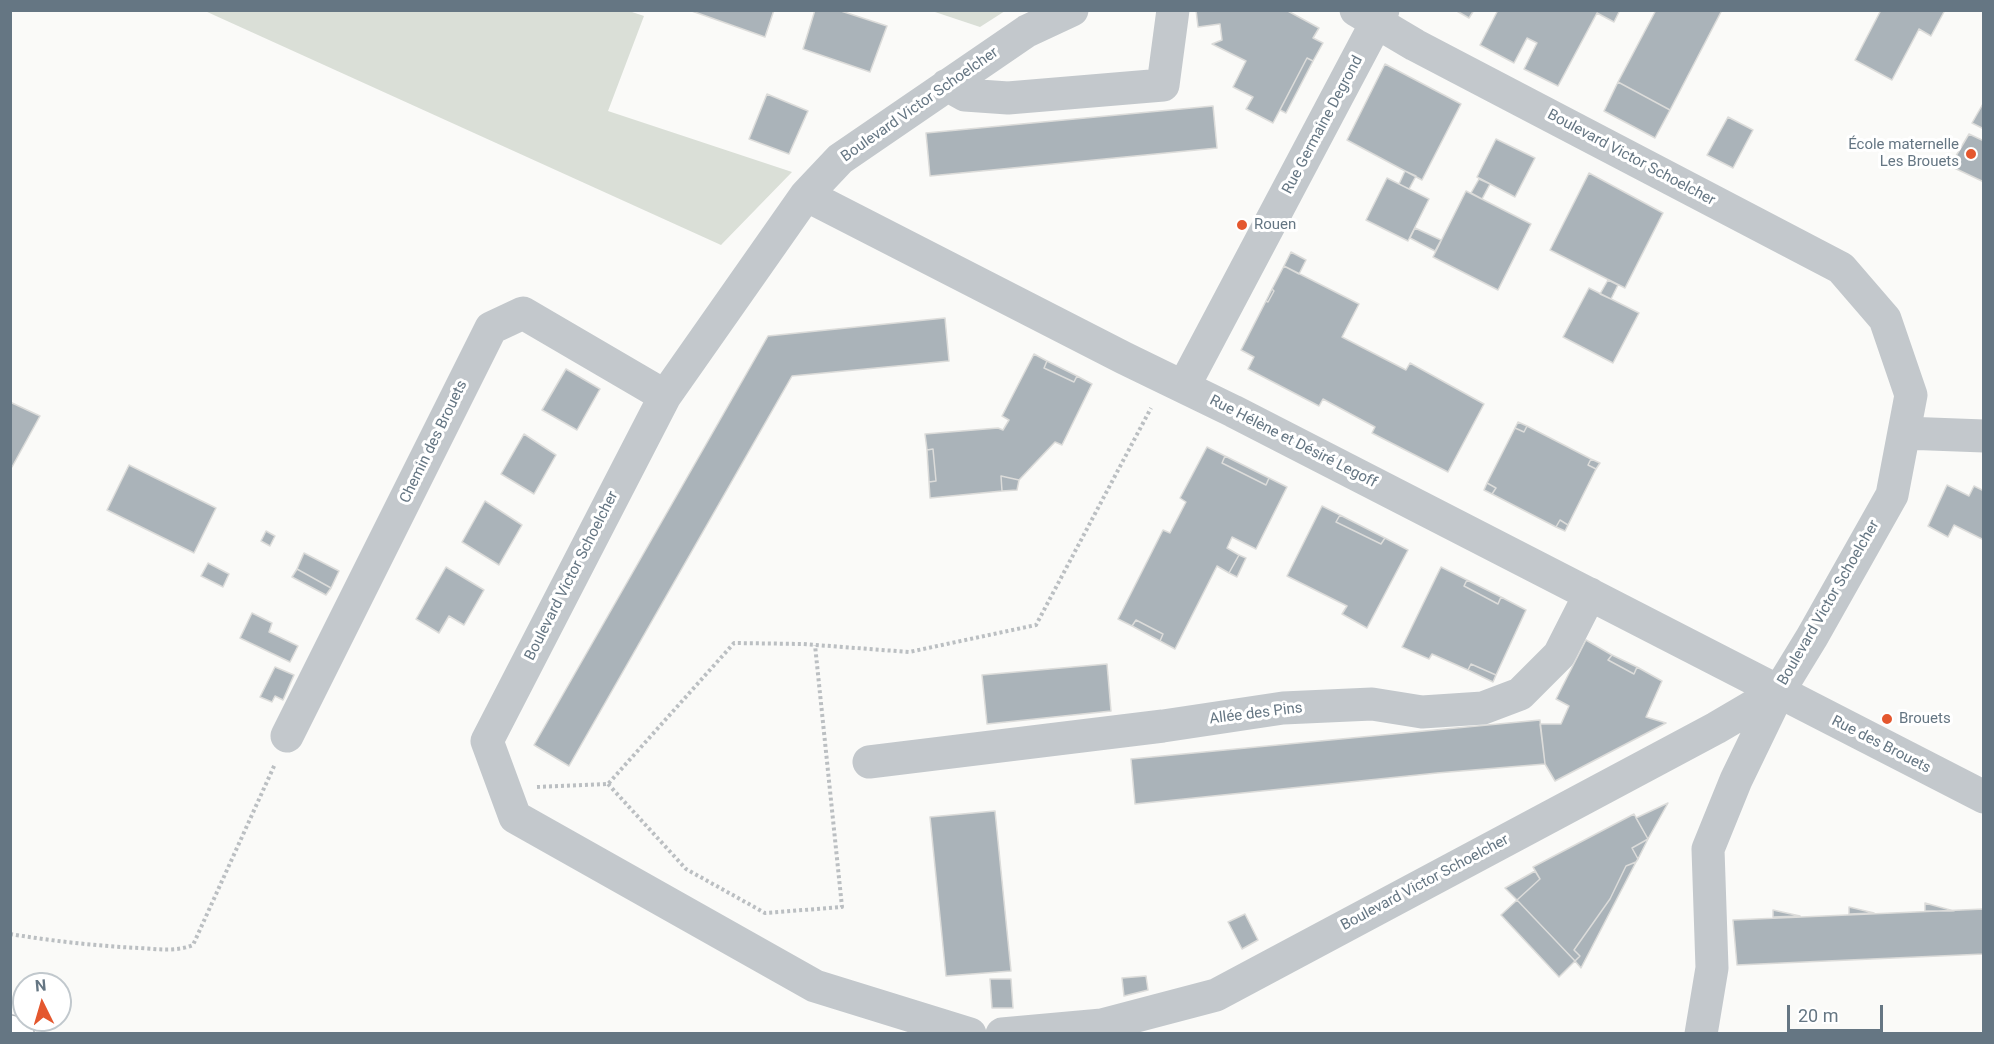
<!DOCTYPE html>
<meta charset="utf-8">
<style>
body{margin:0}
#map{position:relative;width:1994px;height:1044px;overflow:hidden;background:#fafaf8;font-family:Roboto,sans-serif}
canvas{display:block}
.frame{position:absolute;inset:0;border:12px solid #657683;pointer-events:none}
.north{position:absolute;left:12px;top:972px;width:60px;height:60px;box-sizing:border-box;background:#fff;border:2px solid #c1c8cd;border-radius:50%;rotate:355deg;font-size:16px;font-weight:700;line-height:24px;text-align:center;color:#657683}
.north::after{content:'';display:block;margin:auto;width:21px;height:27px;background:#e4572e;clip-path:polygon(50% 0,100% 100%,50% 72%,0 100%)}
.scale{position:absolute;left:1787px;top:1005px;width:96px;height:27px;box-sizing:border-box;border:3px solid #657683;border-top:0;padding-left:8px;font-size:18px;line-height:21px;white-space:nowrap;color:#657683;-webkit-text-stroke:4px #fff;paint-order:stroke}
</style>
<div id="map">
<canvas width="1994" height="1044"></canvas>
<div class="frame"></div>
<div class="north">N</div>
<div class="scale">20 m</div>
</div>
<script>
const ctx = document.querySelector('canvas').getContext('2d');
ctx.lineJoin = 'round';
function fill(path, color) { ctx.fillStyle = color; ctx.fill(path, 'evenodd'); }
function strokePath(path, color, width, dash) { ctx.strokeStyle = color; ctx.lineWidth = width; ctx.lineCap = dash ? 'butt' : 'round'; ctx.setLineDash(dash || []); ctx.stroke(path); }
function write(font, color, halo, rows, align = 'center') {
  ctx.font = font + ' Roboto,sans-serif'; ctx.lineWidth = 6; ctx.setLineDash([]); ctx.textBaseline = 'middle'; ctx.strokeStyle = halo; ctx.fillStyle = color; for (const [text, x, y, turn = 0] of rows) {
    ctx.save(); ctx.translate(x, y); ctx.rotate((+turn || 0) * Math.PI / 180); ctx.textAlign = isNaN(turn) ? turn : align; if (halo) ctx.strokeText(text, 0, 0); ctx.fillText(text, 0, 0); ctx.restore();
  }
}
const green = new Path2D(`
 M205,11H629L644,16L608,111L792,172L721,245Z
 M932,11H1005L980,27Z`);
const building = new Path2D(`
 M689,10H774L765,37Z
 M815,10H838L887,26L870,72L803,49Z
 M1196,10H1286L1319,28L1313,38L1323,43L1313,61L1307,58L1273,123L1246,109L1253,97L1233,87L1246,61L1212,44L1222,40L1220,24L1198,27Z
 M1455,10H1474L1469,18Z
 M1498,10H1620L1614,22L1597,13L1558,86L1524,69L1537,43L1527,38L1514,63L1480,45Z
 M1656,10H1722L1670,110L1618,82Z
 M1881,10H1945L1931,36L1919,29L1892,80L1855,60Z
 M1307,58L1313,61L1286,113L1280,110Z
 M1385,64L1461,104L1422,180L1347,140Z
 M1618,82L1670,110L1655,138L1604,111Z
 M767,94L808,111L789,154L749,139Z
 M1984,102V129L1972,123Z
 M1213,106L1217,148L930,176L926,133Z
 M1728,117L1753,130L1733,168L1707,155Z
 M1969,134L1984,141V182L1950,166Z
 M1496,139L1535,158L1515,197L1477,177Z
 M1405,171L1416,176L1409,189L1399,184Z
 M1589,173L1663,213L1625,288L1550,250Z
 M1387,178L1429,199L1408,241L1366,220Z
 M1479,179L1490,184L1482,199L1471,193Z
 M1466,191L1531,224L1498,290L1433,257Z
 M1415,228L1441,240L1435,251L1410,238Z
 M1291,252L1306,260L1299,274L1284,266Z
 M1284,266L1359,304L1342,337L1406,370L1410,363L1484,404L1448,472L1372,433L1375,427L1323,399L1319,406L1248,369L1254,357L1241,350L1266,301L1268,302L1274,291L1272,289Z
 M1608,280L1618,285L1611,299L1600,294Z
 M1589,288L1639,313L1613,363L1563,337Z
 M1272,289L1274,291L1268,302L1266,301Z
 M945,318L949,361L792,376L569,766L534,745L768,336Z
 M1034,354L1047,361L1044,368L1074,382L1077,376L1092,384L1062,445L1055,442L1019,480L1001,476L1002,491L930,498L929,482L936,481L933,449L927,450L925,434L998,428L1003,430L1009,420L1002,416Z
 M1047,361L1077,376L1074,382L1044,368Z
 M566,369L600,389L577,430L542,410Z
 M10,402L40,416L12,467L10,466Z
 M1518,422L1527,426L1524,432L1515,428Z
 M1527,426L1591,459L1588,465L1596,469L1568,525L1560,520L1556,527L1492,494L1496,488L1487,483L1515,428L1524,432Z
 M524,434L556,455L534,494L501,474Z
 M1207,447L1225,456L1222,463L1266,485L1269,478L1287,487L1256,549L1232,537L1227,548L1239,555L1229,573L1217,566L1175,649L1160,641L1163,634L1136,620L1132,626L1118,619L1163,530L1170,533L1186,502L1180,498Z
 M933,449L936,481L929,482L927,450Z
 M1225,456L1269,478L1266,485L1222,463Z
 M1591,459L1600,463L1596,469L1588,465Z
 M129,465L216,508L194,553L107,510Z
 M1001,476L1019,480L1017,490L1002,491Z
 M1487,483L1496,488L1492,494L1484,490Z
 M1947,485L1969,496L1974,486L1984,491V540L1954,525L1948,537L1928,526Z
 M485,501L522,525L499,565L462,542Z
 M1322,506L1340,515L1336,522L1381,544L1385,538L1408,550L1367,628L1342,614L1347,606L1287,576Z
 M1340,515L1385,538L1381,544L1336,522Z
 M1560,520L1568,525L1565,531L1556,527Z
 M266,531L275,536L270,546L261,541Z
 M304,553L339,571L331,588L297,569Z
 M1239,555L1246,558L1237,577L1229,573Z
 M208,563L229,574L223,587L201,576Z
 M446,567L484,590L464,625L449,616L439,633L416,619Z
 M1441,567L1467,580L1464,586L1498,604L1501,597L1526,610L1496,675L1471,664L1468,670L1432,654L1429,659L1402,647Z
 M297,569L331,588L326,595L292,577Z
 M1467,580L1501,597L1498,604L1464,586Z
 M252,613L272,623L269,632L298,646L290,662L240,638Z
 M1136,620L1163,634L1160,641L1132,626Z
 M1586,640L1612,655L1608,660L1634,674L1637,667L1662,681L1646,717L1666,723L1555,781L1545,764L1540,724H1561L1569,706L1556,699Z
 M1612,655L1637,667L1634,674L1608,660Z
 M1107,664L1111,711L987,724L982,675Z
 M1471,664L1496,675L1493,682L1468,670Z
 M275,667L294,675L283,700L275,696L272,702L260,697Z
 M1540,720L1545,764L1437,773L1135,804L1131,759Z
 M1668,803L1648,839L1636,818Z
 M995,811L1011,971L946,976L930,817Z
 M1634,814L1648,839L1632,848L1638,859L1636,862L1626,866L1610,899L1574,950L1580,956L1575,961L1517,900L1540,879L1533,867Z
 M1648,839L1638,859L1632,848Z
 M1636,862L1581,968L1575,961L1580,956L1574,950L1610,899L1626,866Z
 M1535,871L1540,879L1517,900L1505,888Z
 M1517,900L1575,961L1559,977L1501,915Z
 M1925,903L1954,911H1925Z
 M1849,907L1874,913L1849,914Z
 M1984,909V954L1737,965L1733,920Z
 M1773,910L1800,916L1773,917Z
 M1245,914L1258,940L1242,949L1228,922Z
 M1146,976L1148,990L1124,996L1122,978Z
 M990,979H1011L1013,1008H992Z`);
const path = new Path2D(`
 M608,784L686,869L765,913L842,907L815,645
 M537,787L608,784L734,643L803,644L909,652L1036,625L1151,408
 M10,934C53,941 96,946 139,948C158,949 176,952 193,945L275,764`);
const minor = new Path2D(`
 M1356,10L1415,45L1841,268L1885,319L1911,395L1892,495L1812,637L1779,691L1736,780L1708,849L1712,968L1701,1034
 M947,85L965,95L1008,98L1163,85L1173,10
 M806,195L1124,358L1233,411L1984,797
 M1184,386L1383,10
 M1904,433L1984,436
 M287,736L491,328L523,313L665,396
 M869,762L1163,726L1283,708L1372,704L1422,712L1483,708L1520,694L1559,655L1590,594
 M970,1034L815,986L515,817L487,741L665,396L806,195L840,159L1027,31L1072,10
 M1002,1034L1102,1025L1216,995L1716,728L1779,691`);
const highway = new Path2D(`
 M10,1032L17,1034`);
const markers = [
 [1971,154,6,"#e4572e"],
 [1242,225,6,"#e4572e"],
 [1887,719,6,"#e4572e"]
];
const streetNames = [
 ["Boulevard Victor Schoelcher",920,105,-35],
 ["Rue Germaine Degrond",1323,125,-62],
 ["Boulevard Victor Schoelcher",1631,158,28],
 ["Chemin des Brouets",434,442,-64],
 ["Rue Hélène et Désiré Legoff",1293,442,27],
 ["Boulevard Victor Schoelcher",572,576,-63],
 ["Boulevard Victor Schoelcher",1829,603,-60],
 ["Allée des Pins",1256,714,-7],
 ["Rue des Brouets",1881,745,27],
 ["Boulevard Victor Schoelcher",1425,883,-28]
];
const poiNames = [
 ["École maternelle",1959,145,"right"],
 ["Les Brouets",1959,162,"right"],
 ["Rouen",1254,225],
 ["Brouets",1899,719]
];
fill(green, '#dadfd7');
fill(building, '#aab3b9');
strokePath(building, '#dcdcda', 1.5);
strokePath(highway, '#b4b9bd', 36);
strokePath(path, '#bbbfc2', 4, [3, 3]);
strokePath(minor, '#c3c8cc', 33);
strokePath(highway, '#fff', 33);
for (const [x, y, r, color] of markers) { const dot = new Path2D(); dot.arc(x, y, r, 0, 2 * Math.PI); ctx.fillStyle = color; ctx.fill(dot); strokePath(dot, '#fff', 2); }
write('15px', '#657683', '#fff', streetNames);
write('15px', '#657683', '#fff', poiNames, 'left');
</script>
